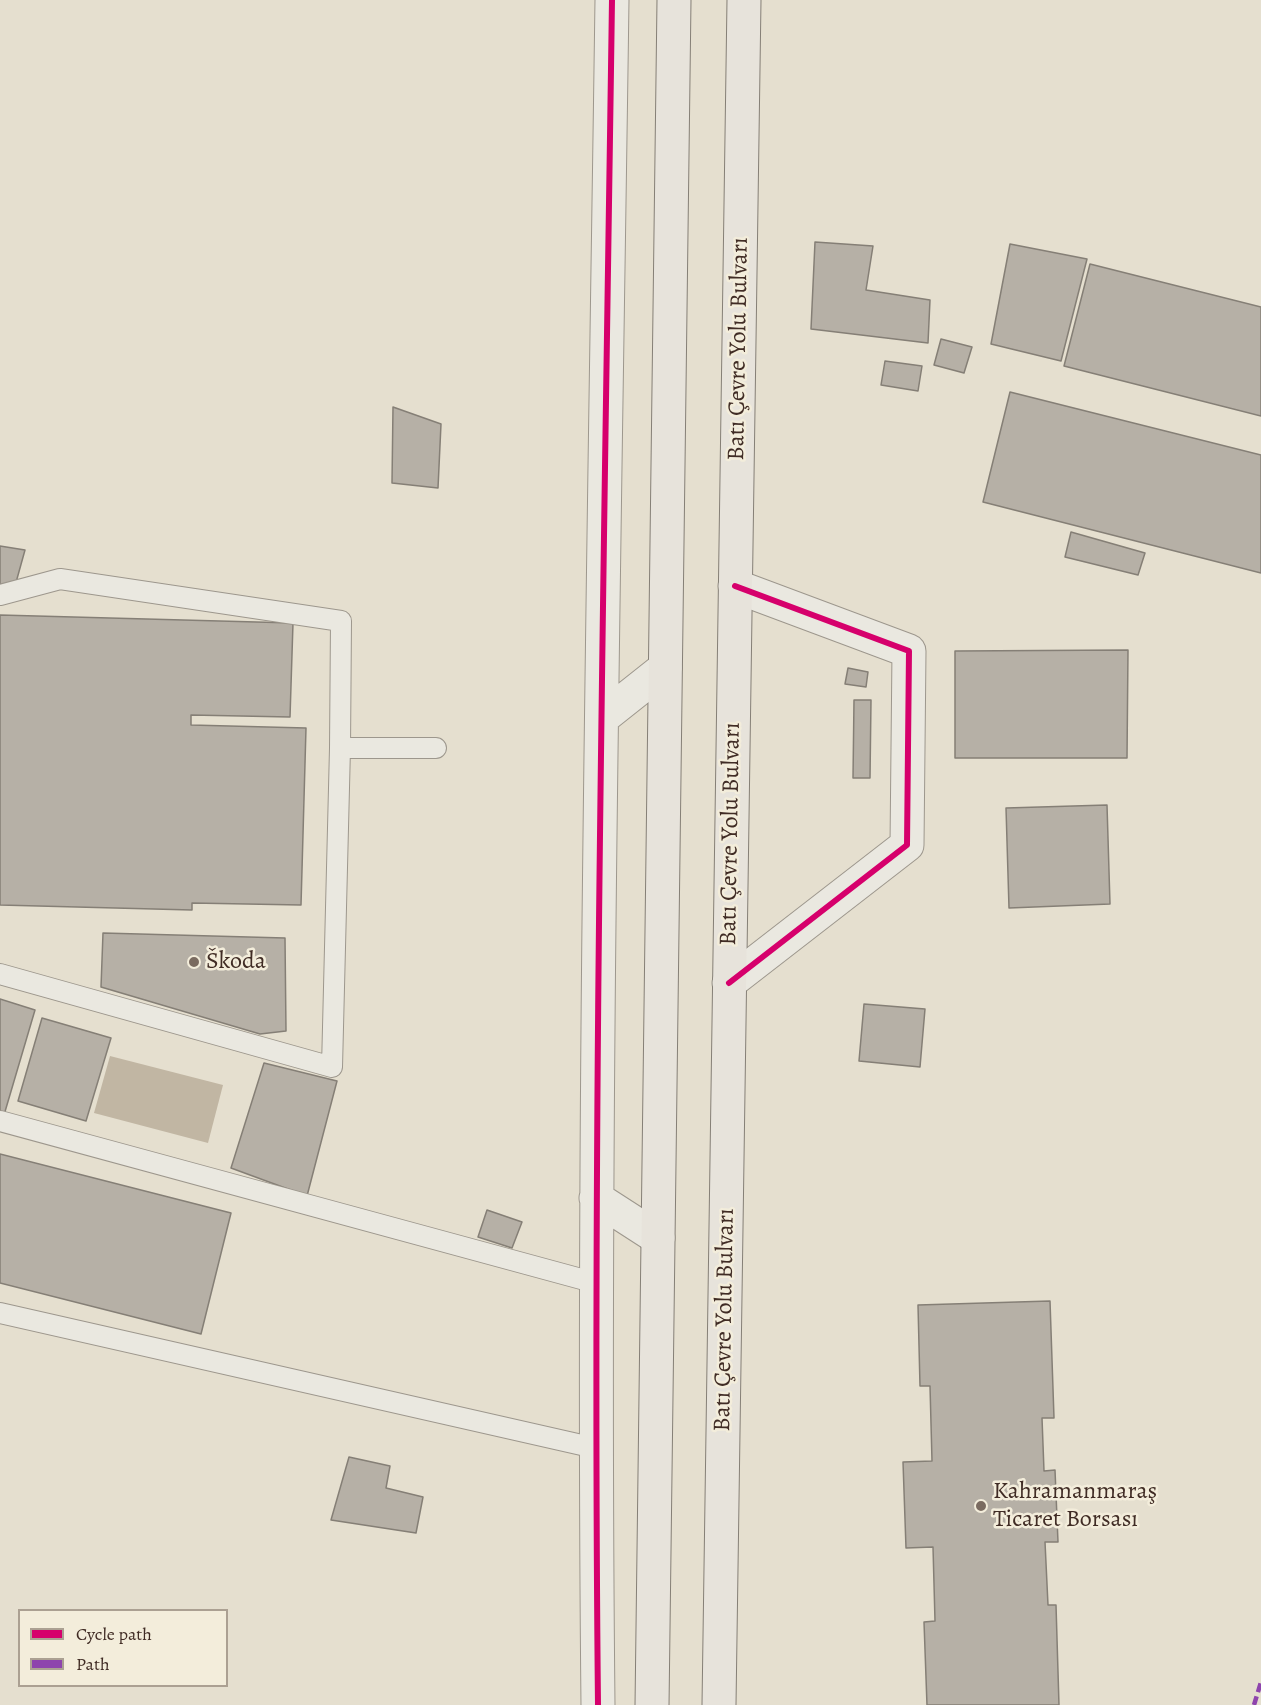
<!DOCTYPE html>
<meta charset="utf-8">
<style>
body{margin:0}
#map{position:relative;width:1261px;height:1705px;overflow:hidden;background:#e5dfcf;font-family:Alegreya,serif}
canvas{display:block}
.legend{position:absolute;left:18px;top:1609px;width:210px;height:78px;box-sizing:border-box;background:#f3eddb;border:2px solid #aba092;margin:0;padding:8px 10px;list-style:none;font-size:18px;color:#402c25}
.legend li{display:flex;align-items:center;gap:12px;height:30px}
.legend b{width:30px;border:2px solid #aba092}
</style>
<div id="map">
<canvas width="1261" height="1705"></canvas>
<ul class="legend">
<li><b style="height:8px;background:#d6006c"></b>Cycle path</li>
<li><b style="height:8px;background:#8e44ad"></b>Path</li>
</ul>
</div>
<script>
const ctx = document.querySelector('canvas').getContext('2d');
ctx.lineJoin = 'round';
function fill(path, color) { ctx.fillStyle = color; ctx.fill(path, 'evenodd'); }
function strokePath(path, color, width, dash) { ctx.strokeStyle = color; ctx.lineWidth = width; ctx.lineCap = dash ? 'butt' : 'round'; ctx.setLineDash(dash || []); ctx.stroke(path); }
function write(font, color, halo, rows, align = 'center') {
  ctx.font = font + ' Alegreya,serif'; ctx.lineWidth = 5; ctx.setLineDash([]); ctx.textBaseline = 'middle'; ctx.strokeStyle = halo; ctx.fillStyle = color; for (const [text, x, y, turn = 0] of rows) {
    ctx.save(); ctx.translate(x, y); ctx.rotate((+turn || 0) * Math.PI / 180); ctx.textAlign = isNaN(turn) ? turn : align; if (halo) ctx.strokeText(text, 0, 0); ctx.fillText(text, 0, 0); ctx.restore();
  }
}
const water = new Path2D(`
 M110,1056L223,1085L208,1143L94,1113Z`);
const building = new Path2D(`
 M815,242L873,246L866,290L930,300L928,343L811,329Z
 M1010,244L1087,259L1061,361L991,344Z
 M1090,264L1261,307V416L1064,366Z
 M941,339L972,347L964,373L934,365Z
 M885,361L922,366L918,391L881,385Z
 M1010,392L1261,455V573L983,502Z
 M393,407L441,424L438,488L392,483Z
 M1071,532L1145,553L1138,575L1065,557Z
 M0,546L25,550L15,586L0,584Z
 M0,615L293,623L290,717L191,715V725L306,728L301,905L192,903V910L0,905Z
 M1128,650L1127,758H955V651Z
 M848,668L868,672L866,687L845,684Z
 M854,700H871L870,778H853Z
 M1107,805L1110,904L1009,908L1006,808Z
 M103,933L285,938L286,1031L260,1034L101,987Z
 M0,999L35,1010L4,1115L0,1114Z
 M864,1004L925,1009L920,1067L859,1061Z
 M42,1018L111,1038L86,1121L18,1101Z
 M264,1063L337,1081L307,1196L231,1168Z
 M0,1154L231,1213L201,1334L0,1283Z
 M487,1210L522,1222L512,1248L478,1237Z
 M1050,1301L1054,1418H1042L1044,1471L1055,1470L1058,1542H1045L1048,1605H1056L1059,1705H927L924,1622L935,1621L933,1547L906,1548L903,1462L932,1461L930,1386H920L918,1305Z
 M349,1457L390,1466L386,1488L423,1497L416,1533L331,1520Z`);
const lane = new Path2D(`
 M0,595L60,579L341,621L340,748L332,1067L0,974
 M340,748H436
 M0,1121L596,1283
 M0,1313L595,1448`);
const street = new Path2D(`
 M602,718L665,668
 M729,983L907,845L909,651L735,586
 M596,1198L658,1238
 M598,1705C592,1137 604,568 612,0`);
const highway = new Path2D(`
 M652,1705L674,0
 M719,1705L744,0`);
const quiet = new Path2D(`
 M1254,1705L1261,1682`);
const cycleway = new Path2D(`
 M729,983L907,845L909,651L735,586
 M598,1705C592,1137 604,568 612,0`);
const markers = [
 [194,962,6,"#7a6b60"],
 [981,1506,6,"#7a6b60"]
];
const streetNames = [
 ["Batı Çevre Yolu Bulvarı",739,349,-89],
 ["Batı Çevre Yolu Bulvarı",731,834,-89],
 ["Batı Çevre Yolu Bulvarı",725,1320,-89]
];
const poiNames = [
 ["Škoda",206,962],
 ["Kahramanmaraş",993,1492],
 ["Ticaret Borsası",993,1520]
];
fill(water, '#c1b6a3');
fill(building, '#b6b0a6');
strokePath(building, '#857f76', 1.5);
strokePath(lane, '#9d978d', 22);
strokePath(street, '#9d978d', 35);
strokePath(highway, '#857f76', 35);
strokePath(lane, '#eae8e0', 20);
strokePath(street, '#eae8e0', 33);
strokePath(highway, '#e7e3db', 33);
strokePath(quiet, '#8e44ad', 4.5, [9, 4.5]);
strokePath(cycleway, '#d6006c', 6);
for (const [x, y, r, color] of markers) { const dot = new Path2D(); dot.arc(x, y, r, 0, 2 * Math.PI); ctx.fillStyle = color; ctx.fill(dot); strokePath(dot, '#f3eddb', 2); }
write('24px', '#402c25', '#f3eddb', streetNames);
write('24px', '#402c25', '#f3eddb', poiNames, 'left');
</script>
